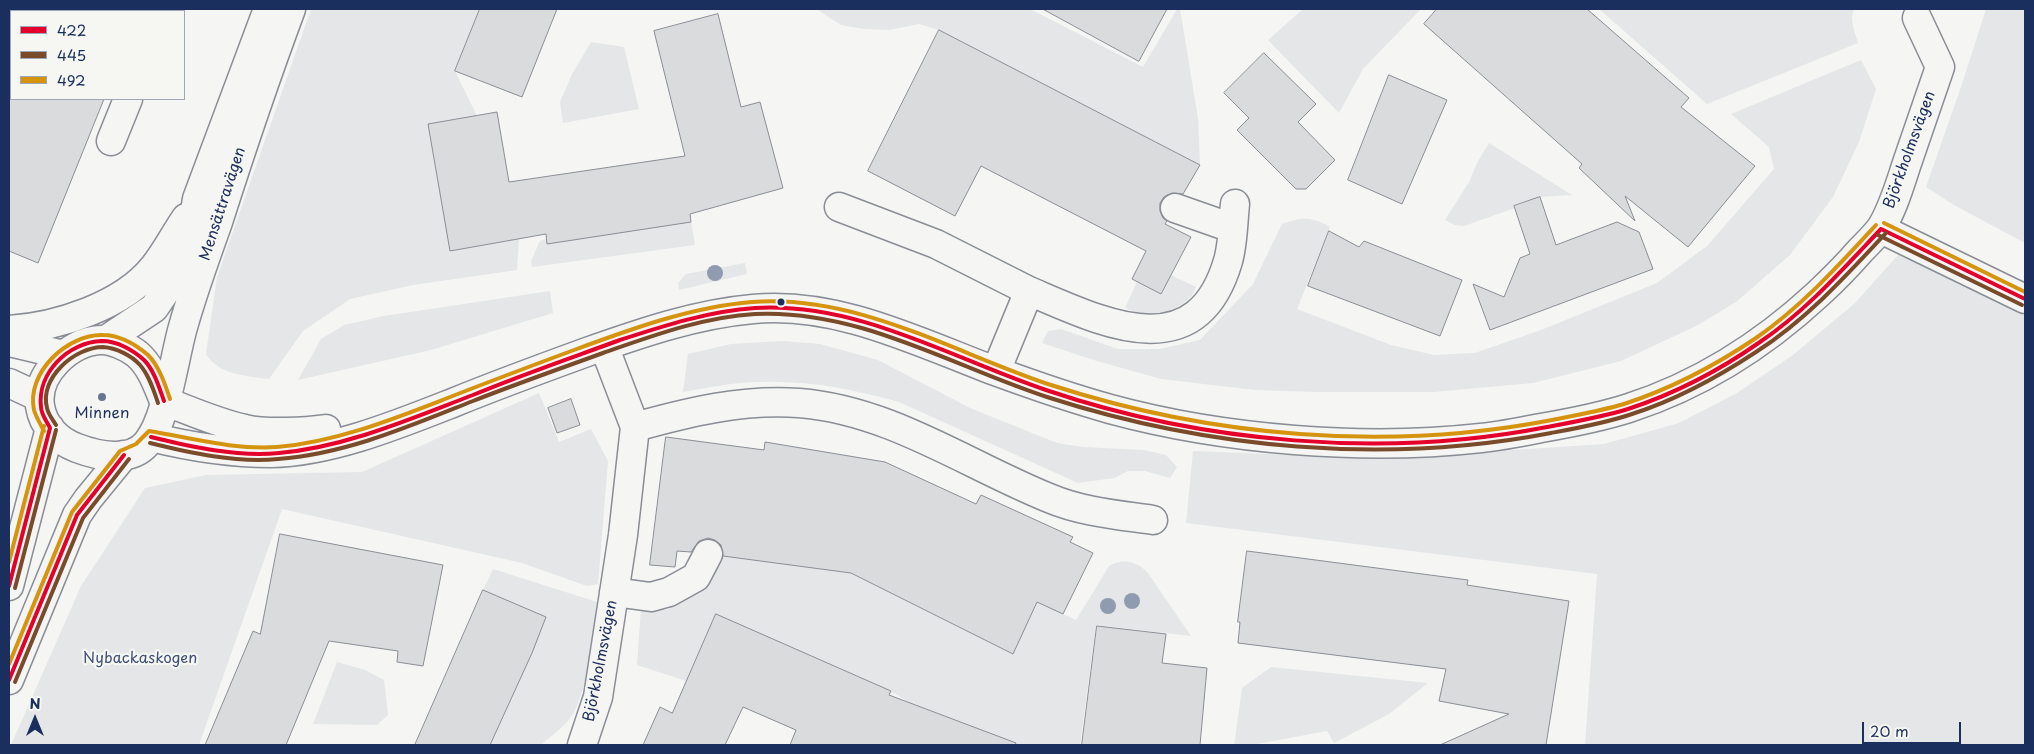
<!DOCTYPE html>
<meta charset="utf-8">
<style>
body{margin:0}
#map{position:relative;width:2034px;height:754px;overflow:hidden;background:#f5f5f3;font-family:"Playpen Sans",sans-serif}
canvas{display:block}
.frame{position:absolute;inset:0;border:10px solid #1b2f5e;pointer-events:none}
.legend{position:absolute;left:10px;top:10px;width:175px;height:90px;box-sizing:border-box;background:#f6f6f2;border:1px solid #9ea6b7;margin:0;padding:6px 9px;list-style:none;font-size:15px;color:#1b2f5e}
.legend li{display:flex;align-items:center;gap:10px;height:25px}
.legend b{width:25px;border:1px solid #9ea6b7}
.north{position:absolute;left:10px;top:694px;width:50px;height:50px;-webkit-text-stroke:4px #f6f6f2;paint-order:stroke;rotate:0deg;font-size:14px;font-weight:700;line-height:20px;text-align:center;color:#1b2f5e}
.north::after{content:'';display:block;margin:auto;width:18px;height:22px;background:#1b2f5e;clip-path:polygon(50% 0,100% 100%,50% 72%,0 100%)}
.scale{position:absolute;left:1862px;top:722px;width:99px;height:22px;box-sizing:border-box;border:2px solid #1b2f5e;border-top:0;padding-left:6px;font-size:15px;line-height:18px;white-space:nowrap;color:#1b2f5e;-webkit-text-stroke:4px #f6f6f2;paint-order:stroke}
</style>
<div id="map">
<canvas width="2034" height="754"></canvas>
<div class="frame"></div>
<ul class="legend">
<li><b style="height:6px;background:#e4002b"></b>422</li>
<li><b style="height:6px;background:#7a4b2a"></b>445</li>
<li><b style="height:6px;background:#d6940e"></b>492</li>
</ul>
<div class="north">N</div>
<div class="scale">20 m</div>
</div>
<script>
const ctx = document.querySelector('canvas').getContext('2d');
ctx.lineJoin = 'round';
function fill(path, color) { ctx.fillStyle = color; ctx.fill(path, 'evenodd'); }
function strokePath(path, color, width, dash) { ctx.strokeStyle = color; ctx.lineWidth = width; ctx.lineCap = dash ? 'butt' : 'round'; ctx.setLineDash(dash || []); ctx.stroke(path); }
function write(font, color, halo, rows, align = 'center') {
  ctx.font = font + ' "Playpen Sans",sans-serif'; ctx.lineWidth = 4.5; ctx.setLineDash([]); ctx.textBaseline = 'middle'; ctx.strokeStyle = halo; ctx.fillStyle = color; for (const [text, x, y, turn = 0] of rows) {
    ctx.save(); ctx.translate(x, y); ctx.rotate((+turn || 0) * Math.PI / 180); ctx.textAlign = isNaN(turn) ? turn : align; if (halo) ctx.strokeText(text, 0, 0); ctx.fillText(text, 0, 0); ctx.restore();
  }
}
const green = new Path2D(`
 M311,9H480L455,71L477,116L428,124L450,251L519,239L517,270L413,285L350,299L303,331L269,379C246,376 219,375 206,354L217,277Z
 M816,9H1030L1143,67L1177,9H1180L1198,118L1200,165L939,30L919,24L889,30L864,29L841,25Z
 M1303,9H1421L1363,69L1339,113L1268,40Z
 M1599,9H1854C1849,19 1855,32 1858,43L1707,104Z
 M1986,9H2025V243L1954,205L1926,187L1962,84Z
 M591,42L624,47L639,109L563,123L560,102L572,74Z
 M1861,60L1876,89L1859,142L1833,197L1790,255L1736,302L1698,325L1621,361L1533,383L1434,392H1319L1255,390L1161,379L1097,361L1042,343L1048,331L1061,329L1118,349H1159L1200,340L1253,284L1282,224C1302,217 1311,216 1330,227L1297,309L1391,345L1434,355L1475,353L1541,330L1657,283L1707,246L1774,169L1769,147L1731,114Z
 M1489,143L1572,195L1540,197L1514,205L1515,208L1464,226L1455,225L1445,220L1469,182L1478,161Z
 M691,221L695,245L532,267L531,261L540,241L546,239L547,243Z
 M1898,255L1949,277L2025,316V745H1585L1597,574L1186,523L1193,451L1342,457L1467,453L1604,444L1679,423L1737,393L1793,355L1855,303Z
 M745,263L747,274L679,290L678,283L686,274Z
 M1171,275L1196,287C1189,307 1164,314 1144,314C1138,314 1131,310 1125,308L1137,282L1161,294Z
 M550,291L553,313L431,350L298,380L321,339L344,325L384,316Z
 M783,341L820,344L878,360L970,408L1057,443L1083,447L1144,450L1166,455L1177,467L1170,478L1145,471H1128L1114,478L1078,483L899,402C853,389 807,380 759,382C734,382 708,388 683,392L688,354L731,344Z
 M539,393L559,442L591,429L608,461L598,584L587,586L522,563L282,509L199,745H11L81,586L145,488L206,475L362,472Z
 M723,556L851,573L1012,654L1037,602L1076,620L1109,566C1123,558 1137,561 1148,573L1191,636L1096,625L1080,745H971L977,728L910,703L891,691L716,614L686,681L637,665L641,609L667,610L686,598Z
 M493,569L597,602C593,636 590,681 574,712C569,723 550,737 541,745L490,744L546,617L483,590Z
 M337,662L365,670L384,680L388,715L377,725L313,724Z
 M1271,667L1428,683L1389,714L1334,743L1327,731L1252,745H1234L1242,688Z`);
const building = new Path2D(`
 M480,9H557L522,97L455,71Z
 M1043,9H1167L1139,61Z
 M1437,9H1587L1689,98L1681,107L1755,166L1688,247L1625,196L1635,221L1579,168L1582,164L1424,24Z
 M718,14L741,107L760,102L783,188L690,214L691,222L547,244L546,234L450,251L428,124L497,112L509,182L685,156L654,31Z
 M939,30L1200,165L1183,194L1172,193L1164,197L1160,203V211L1163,218L1167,221L1165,224L1191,237L1161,294L1132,279L1146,251L981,166L955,216L868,171Z
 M1264,53L1316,104L1298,122L1335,160L1306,189H1296L1237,130L1249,118L1224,93Z
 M1389,75L1447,100L1402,204L1348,180Z
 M9,99H104L38,263L9,251Z
 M1540,197L1556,245L1617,222L1639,232L1653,269L1490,330L1473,284L1504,297L1520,258L1530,254L1514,206Z
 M1329,231L1359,247L1364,241L1462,280L1440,336L1308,286Z
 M571,399L580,425L557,433L548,408Z
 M666,437L764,450L765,442L885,462L976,504L981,495L1073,537L1070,542L1093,553L1063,614L1037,602L1013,654L851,573L723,556L721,545L715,540L708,538L699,541L691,552L677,551L675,567L650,565Z
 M280,534L443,565L423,666L397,662L398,651L329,641L286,745H205L253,631L260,634Z
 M1247,551L1468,580L1467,585L1569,601L1546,745H1440L1509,714L1439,701L1446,669L1238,643L1240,622H1238Z
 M483,590L546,617L532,653L490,745H415Z
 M716,614L891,691L889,695L1016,743L1015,745H790L796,730L743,707L725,745H643L660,707L672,713Z
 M1097,626L1166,634L1162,663L1207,668L1200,745H1082Z`);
const minor = new Path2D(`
 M146,9L152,11
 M111,141L128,99
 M839,207L936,244L1029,291
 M1175,208L1232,228
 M1881,229L2025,299
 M9,330C57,327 123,306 154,267C166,252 175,234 186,218
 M106,340L154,308L176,276L190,240L197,199L268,9
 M9,342L64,355
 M996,371L1029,291C1102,322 1196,370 1228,261C1233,244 1233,223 1235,204
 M9,383L39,397
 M164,401C157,384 151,366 137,354C128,347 111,339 100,340C70,341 35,374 40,406C43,426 58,441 77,448C98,456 131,463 147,443C167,419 174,358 183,327C193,291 206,256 218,222C241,150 265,79 291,9
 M164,401C191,411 217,423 245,429C266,434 305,432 326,429
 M635,427C689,412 742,399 799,403C890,410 967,465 1049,498C1082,512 1118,515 1153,520
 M151,437C191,447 230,453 271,453C331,452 399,424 455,402C499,384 543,368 587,352C641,333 696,314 753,309C837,301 918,342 995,371C1033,385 1071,398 1110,409C1224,440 1364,451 1481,438C1501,436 1521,432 1541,428C1570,423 1601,417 1629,408C1700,385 1764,344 1818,294C1833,280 1847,266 1860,251C1867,244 1875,236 1881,228C1893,209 1900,184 1907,163C1918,131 1929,99 1940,67L1917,18
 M9,586L50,428
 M614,592L651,597L669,592L696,577L708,554
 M9,680L77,515L88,499L124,455
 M582,745L598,697L623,535L635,427L604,346`);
const bus1 = new Path2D(`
 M1881,229L2025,299
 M50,428C47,422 41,414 41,407C37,373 68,342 102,341C117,341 133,350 144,360C154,370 159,387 164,401
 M151,437C192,447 236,457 279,453C346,447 410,419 473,395C521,375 571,358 620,340C663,326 709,311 755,308C858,302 951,358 1046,390C1202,443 1385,459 1547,427C1574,422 1602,417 1628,409C1674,394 1720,370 1760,342C1806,311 1843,269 1881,229
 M9,586L50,428
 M9,680L77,515L124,455`);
const bus2 = new Path2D(`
 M1878,235L2022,305
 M56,425C53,420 48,414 47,408C39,378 75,347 103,347C116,348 131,355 140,365C149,375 154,391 158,403
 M150,443C191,453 235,463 278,459C346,454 410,426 473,401C516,384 559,369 603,353C652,336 703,317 755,314C859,309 952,366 1047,397C1208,449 1385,465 1551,433C1578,428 1606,423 1632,414C1676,400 1718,377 1756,352C1806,320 1846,276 1886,233
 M15,588L56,430
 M15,682L83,518L129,459`);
const bus3 = new Path2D(`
 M1884,223L2025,292
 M44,431C41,425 36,417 34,410C26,373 67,334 103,335C120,335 135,344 148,355C159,366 165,384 170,399
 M9,562L44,426
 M9,664L72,512L120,451L136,444L149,431C192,438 233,450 277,447C335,442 391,420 445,399C488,382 531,366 574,350C631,329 691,307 752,302C858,294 954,353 1051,385C1211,437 1387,452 1552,420C1576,415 1601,411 1624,404C1670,389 1716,365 1756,338C1801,307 1839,265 1876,225`);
const trees = [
 [715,273],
 [1132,601],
 [1108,606]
];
const markers = [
 [781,302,4.5,"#1b2f5e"],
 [102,397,5,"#677492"]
];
const streetNames = [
 ["Björkholmsvägen",1910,150,-70],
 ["Mensättravägen",223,204,-72],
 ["Björkholmsvägen",601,661,-79]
];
const poiNames = [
 ["Minnen",102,414]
];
const parkNames = [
 ["Nybackaskogen",140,659]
];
fill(green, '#e4e6e7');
fill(building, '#dadbdc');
strokePath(building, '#898d95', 1);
strokePath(minor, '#898d95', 31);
strokePath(minor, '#f5f5f3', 28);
strokePath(bus1, '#e4002b', 4);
strokePath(bus2, '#7a4b2a', 4);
strokePath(bus3, '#d6940e', 4);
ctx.fillStyle = '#919baf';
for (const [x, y] of trees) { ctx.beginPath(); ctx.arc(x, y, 8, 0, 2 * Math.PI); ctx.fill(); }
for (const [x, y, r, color] of markers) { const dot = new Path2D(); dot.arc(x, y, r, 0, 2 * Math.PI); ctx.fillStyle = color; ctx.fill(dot); strokePath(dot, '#f6f6f2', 2); }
write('15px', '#1b2f5e', '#f6f6f2', streetNames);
write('15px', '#1b2f5e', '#f6f6f2', poiNames);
write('15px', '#405177', '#f6f6f2', parkNames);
</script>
